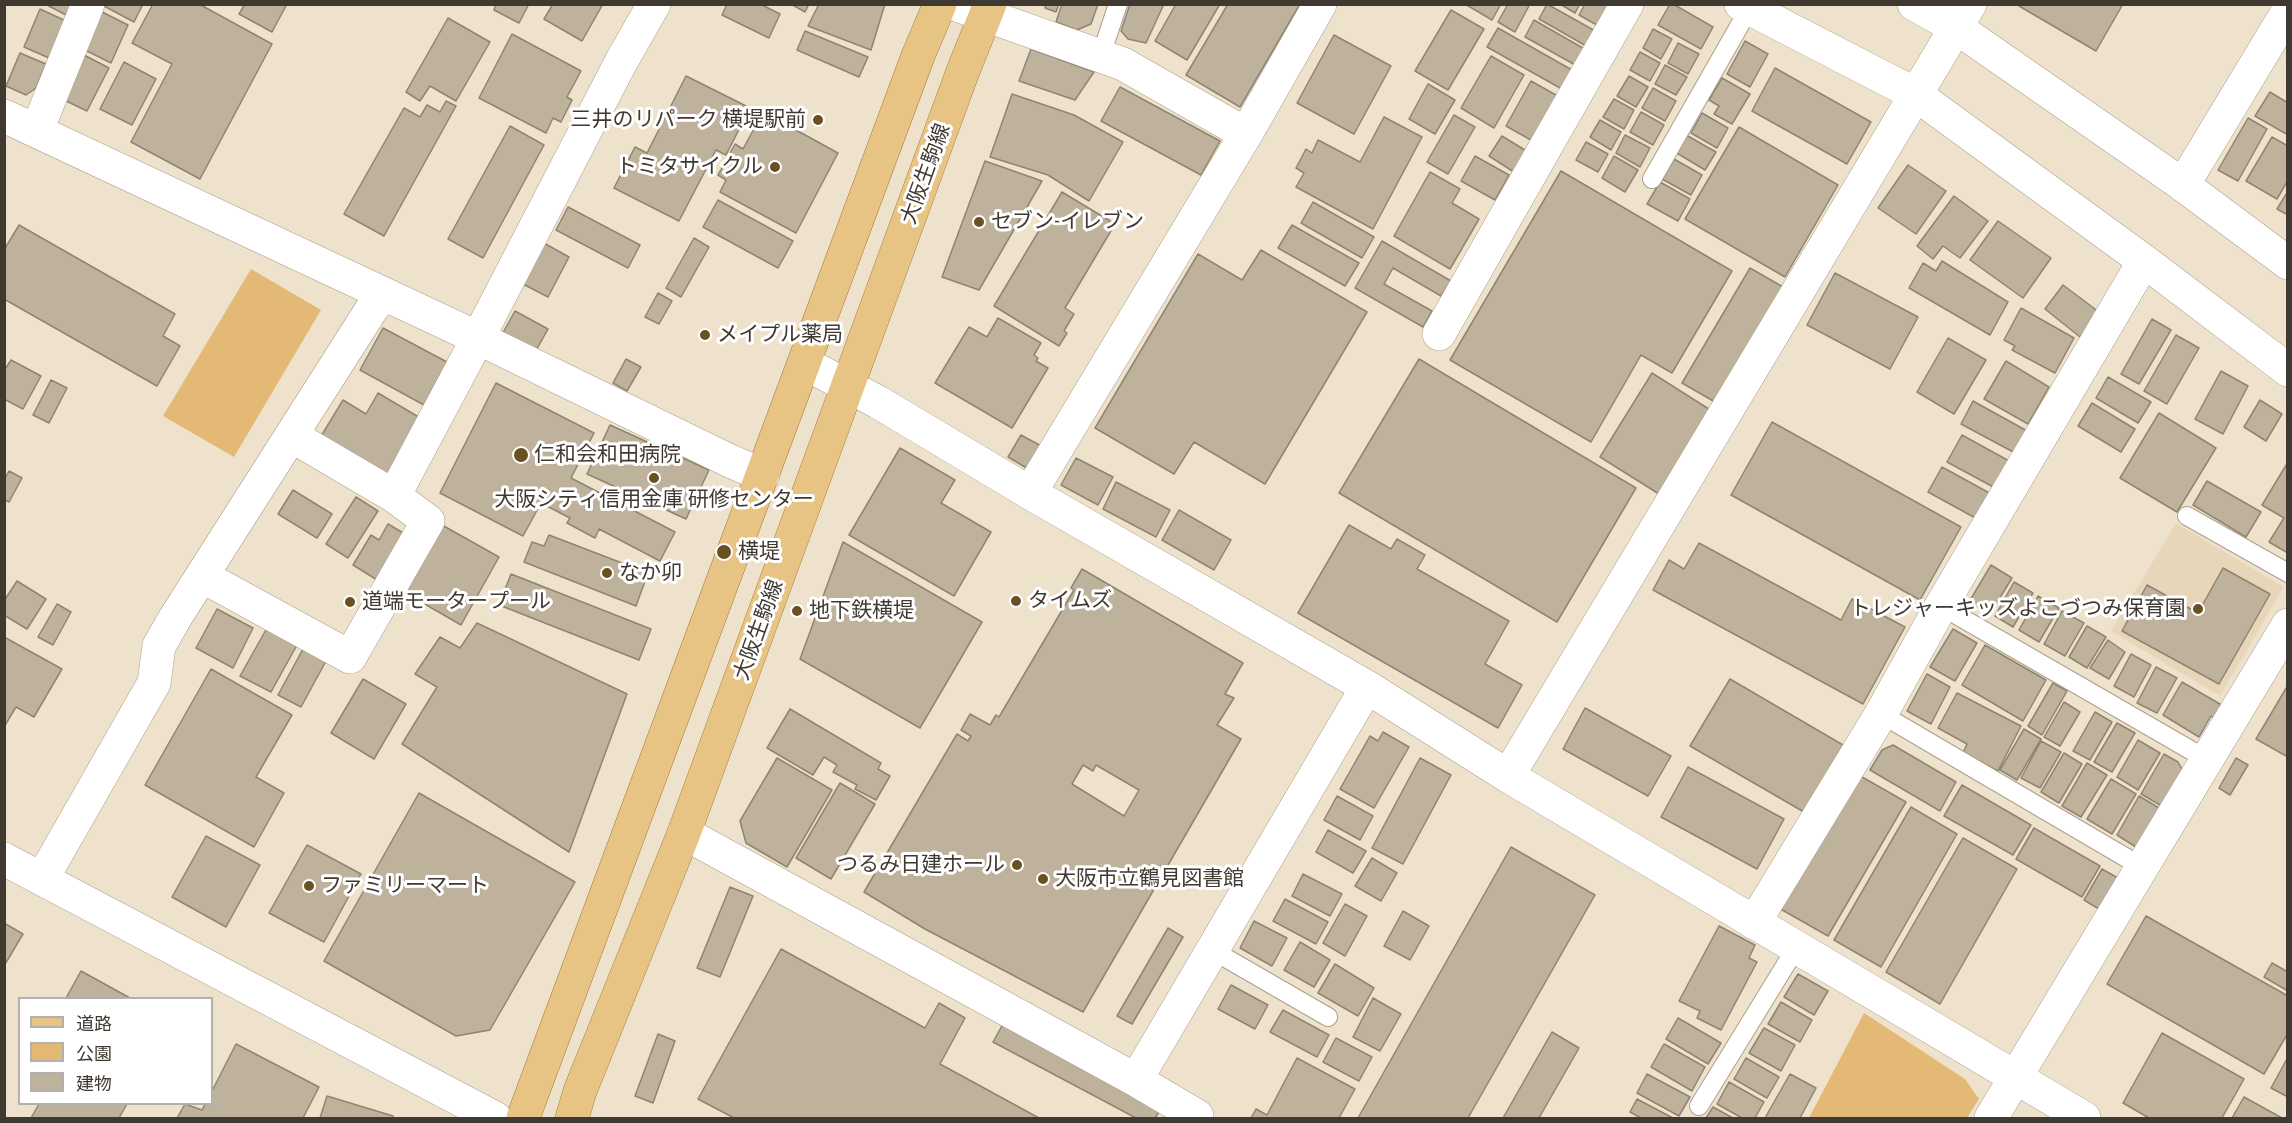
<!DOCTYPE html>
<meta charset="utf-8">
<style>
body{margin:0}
#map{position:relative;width:2292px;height:1123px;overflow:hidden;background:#efe2cd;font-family:"PT Sans Narrow","Noto Sans JP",sans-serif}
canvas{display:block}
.frame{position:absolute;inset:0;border:6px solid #3f3931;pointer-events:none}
.legend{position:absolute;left:18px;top:997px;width:195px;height:108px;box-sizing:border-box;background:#fff;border:2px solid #b2b0ad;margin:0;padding:8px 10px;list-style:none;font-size:18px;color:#3f3931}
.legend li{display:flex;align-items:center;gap:12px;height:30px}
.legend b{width:30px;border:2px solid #b2b0ad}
</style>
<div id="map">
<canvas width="2292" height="1123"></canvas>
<div class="frame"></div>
<ul class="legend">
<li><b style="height:8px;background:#e7c484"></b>道路</li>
<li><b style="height:16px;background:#e4b975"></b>公園</li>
<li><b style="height:16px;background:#bfb29d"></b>建物</li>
</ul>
</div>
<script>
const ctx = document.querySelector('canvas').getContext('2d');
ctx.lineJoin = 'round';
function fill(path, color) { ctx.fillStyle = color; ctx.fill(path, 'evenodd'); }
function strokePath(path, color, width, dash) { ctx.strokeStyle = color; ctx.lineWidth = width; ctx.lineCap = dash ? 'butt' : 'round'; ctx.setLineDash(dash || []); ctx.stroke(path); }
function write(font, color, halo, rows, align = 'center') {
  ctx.font = font + ' "PT Sans Narrow","Noto Sans JP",sans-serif'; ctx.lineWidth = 6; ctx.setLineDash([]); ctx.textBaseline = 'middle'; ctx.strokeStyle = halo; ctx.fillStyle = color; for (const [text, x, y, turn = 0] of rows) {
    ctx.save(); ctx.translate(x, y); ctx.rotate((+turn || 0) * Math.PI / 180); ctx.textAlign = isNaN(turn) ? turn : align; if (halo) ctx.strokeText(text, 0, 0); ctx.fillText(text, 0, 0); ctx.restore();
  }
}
const built = new Path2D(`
 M2176,523L2284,587L2220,696L2111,631Z`);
const green = new Path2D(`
 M251,269L321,310L234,457L163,416Z
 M1864,1013L1965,1079L1979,1099L1967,1118H1809Z`);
const building = new Path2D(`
 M45,4H71L66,15Z
 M105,4H143L134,22L104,6Z
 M153,4H199L272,44L200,179L131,142L172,64L132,43Z
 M245,4H287L272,32L239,14Z
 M496,4H529L519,23L494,10Z
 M553,4H603L582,41L544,19Z
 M727,4H760L780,14L769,38L722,15Z
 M791,4H809L805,12Z
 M819,4H885L871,50L808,26Z
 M1046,4H1059L1056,12L1045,8Z
 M1062,4H1098L1091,24L1077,30L1056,22Z
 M1130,4H1164L1146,43L1128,39L1121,31Z
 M1176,4H1220L1187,60L1155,41Z
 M1228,4H1300L1240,107L1186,75Z
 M1465,4H1501L1492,20Z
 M1508,4H1530L1515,32L1498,22Z
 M1547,4L1597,32L1588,47L1539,19Z
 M1560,4H1580L1575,13Z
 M1585,4H1618L1604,29L1579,15Z
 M1670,4H1673L1713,27L1701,49L1658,25Z
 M2020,4H2123L2096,51L2019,6Z
 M40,9L66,21L49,58L24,47Z
 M1451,10L1484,29L1448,90L1415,71Z
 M102,12L128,25L111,63L83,49Z
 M448,18L490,42L456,101L430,86L420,101L406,92Z
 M1534,20L1588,51L1579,67L1525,37Z
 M1498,28L1579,74L1569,93L1487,47Z
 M1653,29L1672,39L1661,59L1643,48Z
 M805,31L868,57L859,77L797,50Z
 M512,34L581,71L567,97L572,100L561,122L553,118L546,133L479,98Z
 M1334,35L1391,66L1354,134L1297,103Z
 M1745,41L1768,54L1750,87L1727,74Z
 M1678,43L1699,54L1688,74L1668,63Z
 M1031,49L1094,72L1075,100L1019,81Z
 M1640,52L1660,63L1650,81L1630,70Z
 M20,53L46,64L36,88L26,95L6,86Z
 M84,55L109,68L87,111L62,99Z
 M1491,56L1524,75L1494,128L1461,108Z
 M124,62L156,79L132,125L100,109Z
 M1665,65L1687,77L1676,95L1655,84Z
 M1775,68L1871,122L1847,164L1752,111Z
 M686,76L750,108L726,155L716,150L679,221L614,188L635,147L647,153Z
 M1629,76L1648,87L1636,107L1617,96Z
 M1722,78L1750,94L1732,124L1714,114L1719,106L1709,100Z
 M1531,81L1563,99L1538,144L1506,126Z
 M1428,84L1455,100L1435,134L1409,119Z
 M1120,87L1220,141L1201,175L1101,121Z
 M1653,88L1676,101L1665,121L1642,108Z
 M2270,92L2288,103V135L2255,116Z
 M1012,94L1074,115L1123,142L1089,201L1048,175L990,157Z
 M1614,99L1634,110L1624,129L1603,117Z
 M446,101L456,106L384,236L344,214L404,108L420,117L427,105L440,112Z
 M763,112L838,153L796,233L720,192L726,180L718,175L735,144L743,149Z
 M1641,112L1664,125L1653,145L1630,132Z
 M1702,113L1728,128L1717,148L1691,133Z
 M1454,115L1475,127L1448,174L1427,162Z
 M1384,117L1422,137L1373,229L1296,187L1304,173L1296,168L1306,149L1312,153L1318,140L1360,162Z
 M2248,118L2267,129L2238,181L2218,170Z
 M1600,120L1621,132L1611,150L1590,137Z
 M510,126L544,145L483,258L448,239Z
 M1739,127L1838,185L1785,277L1685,219Z
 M1625,135L1650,148L1640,167L1616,153Z
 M1686,135L1716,152L1705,170L1675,152Z
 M1502,136L1533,155L1520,176L1489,156Z
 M2272,137L2288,146V180L2277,199L2246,181Z
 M1586,142L1608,154L1598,172L1576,160Z
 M1475,156L1509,175L1495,200L1461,181Z
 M1614,156L1638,170L1625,192L1602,178Z
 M1674,159L1702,175L1691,195L1662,179Z
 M985,161L1042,181L979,290L942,277Z
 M1908,165L1946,191L1916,234L1878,208Z
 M1561,171L1732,271L1672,373L1641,355L1591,442L1450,360Z
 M1430,172L1460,189L1452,203L1479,219L1450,269L1394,236Z
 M1660,182L1690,199L1678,221L1647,204Z
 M2288,191V215L2277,209Z
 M1062,192L1115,224L1065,308L1074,314L1064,331L1067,333L1059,346L994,306Z
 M1954,196L1988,221L1960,258L1943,246L1933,259L1917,246Z
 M718,200L793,241L778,268L703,227Z
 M1313,202L1374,237L1362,258L1301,223Z
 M568,207L640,245L628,268L556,230Z
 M1998,221L2051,258L2023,298L1970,260Z
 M19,225L175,314L163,336L180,346L157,386L4,299V250Z
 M1292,225L1359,263L1345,286L1278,248Z
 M694,238L709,247L681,297L666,288Z
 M1382,241L1451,281L1441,296L1393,268L1384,284L1432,311L1423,327L1355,288Z
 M542,242L569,257L548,297L521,283Z
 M1261,250L1367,312L1265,484L1194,442L1174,474L1095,428L1198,254L1242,280Z
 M1942,261L2008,302L1990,335L1909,288L1923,263L1936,271Z
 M1750,268L1783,287L1715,402L1682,383Z
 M1835,273L1918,317L1890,369L1807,325Z
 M2063,285L2099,312L2080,337L2045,309Z
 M658,293L672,301L659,324L645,317Z
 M2021,308L2074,338L2055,373L2012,350L2015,346L2004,340Z
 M515,311L548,329L533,356L500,338Z
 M998,318L1041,343L1034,355L1038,358L1036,361L1048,368L1012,428L935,383L969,327L987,337Z
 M2152,319L2171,330L2139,384L2121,374Z
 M383,328L447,362L424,405L360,370Z
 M2176,335L2199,348L2167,404L2144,391Z
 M1948,338L1986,360L1954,414L1917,392Z
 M626,359L641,367L627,391L613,383Z
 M1419,359L1636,488L1557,622L1339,493Z
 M11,360L41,376L23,409L4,399V371Z
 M2006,361L2049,387L2028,424L1984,399Z
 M2221,371L2248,386L2223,434L2195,419Z
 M1652,373L1712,411L1659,494L1600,457Z
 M2108,377L2151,402L2138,423L2096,398Z
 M51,380L67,388L49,423L33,415Z
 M496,383L594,433L571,478L675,532L660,561L599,529L595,538L567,523L570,518L541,503L523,536L440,493Z
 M378,393L422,419L388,477L320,438L343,400L366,414Z
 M2260,400L2282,414L2266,441L2244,427Z
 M1973,401L2029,432L2017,454L1961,424Z
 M2092,403L2135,429L2121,452L2078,426Z
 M2159,413L2216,448L2177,512L2120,478Z
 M1772,422L1961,527L1920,600L1731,495Z
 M610,425L709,470L686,519L587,474Z
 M1021,435L1043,447L1030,470L1008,457Z
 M1962,435L2011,462L1997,489L1947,462Z
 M900,448L955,480L941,503L991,532L954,596L849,535Z
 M1076,458L1113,477L1098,505L1061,485Z
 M2288,462V553L2269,542L2284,518L2262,505Z
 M1942,467L1993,495L1979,520L1928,492Z
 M9,471L22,478L9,502L4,500V480Z
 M2207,481L2261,512L2246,537L2193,505Z
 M1116,482L1170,510L1156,537L1103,509Z
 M293,490L332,514L317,538L278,514Z
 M356,497L378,511L348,558L326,544Z
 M1179,510L1231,540L1214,570L1162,540Z
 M388,524L410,537L382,583L353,565L371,535L379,540Z
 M442,525L499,557L461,625L404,592Z
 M1349,525L1391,549L1397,539L1425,555L1417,569L1509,621L1485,664L1522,685L1498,728L1298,613Z
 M549,535L648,573L636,606L524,562L532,542L544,546Z
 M843,542L982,622L920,728L800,659Z
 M1699,543L1841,620L1852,599L1905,627L1863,704L1653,590L1669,560L1684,569Z
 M1991,565L2012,578L1990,614L1969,602Z
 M2223,568L2270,594L2219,684L2122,631L2147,585L2198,613Z
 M1082,569L1243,663L1225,694L1234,698L1217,725L1241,739L1083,1012L925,929L864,892L957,734L968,741L971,736L961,730L970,714L990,725L996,715L999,717L1074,590L1071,588ZM1083,765L1093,771L1096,765L1139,790L1124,816L1072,784Z
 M511,574L651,629L639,660L499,605Z
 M17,581L46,599L27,629L4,615V601Z
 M2014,582L2033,593L2013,627L1995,616Z
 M2038,596L2059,608L2039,642L2019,630Z
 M57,604L71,612L53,645L38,637Z
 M217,609L253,628L233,668L196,648Z
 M2062,611L2084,623L2065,656L2044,644Z
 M477,623L627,694L569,852L402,744L437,687L415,674L440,637L460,648Z
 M2087,626L2106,637L2087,668L2069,657Z
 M267,628L297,645L271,692L240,676Z
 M1953,629L1977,643L1955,681L1930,667Z
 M4,637L62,669L34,717L16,707L4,727Z
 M2108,640L2125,652L2109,679L2090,668Z
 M1985,645L2046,680L2023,721L1962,685Z
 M303,649L326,661L301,707L278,695Z
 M2131,654L2151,665L2134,697L2114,686Z
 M2156,667L2177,678L2157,713L2137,703Z
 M211,669L292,715L256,777L284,793L254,847L145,785Z
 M1927,674L1950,687L1931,724L1907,711Z
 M363,679L406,704L374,759L331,733Z
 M1730,679L1843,745L1804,812L1690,746Z
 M2182,682L2225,707L2217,720L2211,716L2199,737L2163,715Z
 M2053,683L2067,691L2042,735L2028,726Z
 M2288,685V757L2256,739Z
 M1957,693L2021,726L1998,771L1963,753L1967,744L1938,728Z
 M2064,702L2080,712L2060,746L2044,737Z
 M1585,708L1671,756L1648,796L1563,749Z
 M790,709L881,763L878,769L890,776L876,800L855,789L857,785L833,772L837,765L824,757L813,775L767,748Z
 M2095,712L2112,722L2090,760L2073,751Z
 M2117,723L2135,733L2112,772L2094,762Z
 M2024,729L2041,739L2017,780L2000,770Z
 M1383,732L1409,747L1374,808L1340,789L1370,736L1378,741Z
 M2138,740L2160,753L2138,790L2117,777Z
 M2041,741L2061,752L2040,788L2021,778Z
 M1893,745L1956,782L1940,811L1870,770L1882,750Z
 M2064,753L2082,764L2059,803L2041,792Z
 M2164,754L2178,762L2186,776L2167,809L2141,794Z
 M777,758L832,790L787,867L746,843L740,821Z
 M1420,758L1451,775L1403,864L1372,848Z
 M2236,758L2248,765L2230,795L2219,788Z
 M2087,763L2107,775L2081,817L2062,806Z
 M1688,767L1784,819L1757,869L1661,817Z
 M1855,773L1906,802L1828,936L1777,907Z
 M2111,779L2136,794L2112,834L2087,819Z
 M840,783L875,804L831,879L796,858Z
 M1962,785L2031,825L2013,855L1944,816Z
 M419,793L575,882L490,1030L456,1036L324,961Z
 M1337,796L1373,816L1360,840L1324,820Z
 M2139,796L2166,812L2136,847L2117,835Z
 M1911,807L1957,834L1881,967L1834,940Z
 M2034,828L2100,866L2082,897L2016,859Z
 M1328,830L1366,851L1353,873L1316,852Z
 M206,836L260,865L226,927L172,897Z
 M1963,838L2017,869L1940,1004L1886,972Z
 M307,845L361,874L324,942L269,913Z
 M1511,847L1595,895L1468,1118H1358Z
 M1372,858L1397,873L1381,901L1355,886Z
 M2102,869L2118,878L2104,912L2084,900Z
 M1303,874L1342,894L1330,916L1292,896Z
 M730,887L753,896L720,977L697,968Z
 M1285,899L1328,922L1316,944L1273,921Z
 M1345,904L1367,916L1345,956L1323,943Z
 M1403,911L1429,926L1410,960L1384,946Z
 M2146,916L2288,996V1033L2264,1074L2107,984Z
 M1254,921L1287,938L1272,966L1240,948Z
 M4,923L23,934L4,966Z
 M1719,926L1755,945L1749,958L1757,962L1721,1030L1697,1018L1700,1011L1679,1001Z
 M1168,928L1183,937L1132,1024L1117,1016Z
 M1300,942L1330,960L1314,987L1284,970Z
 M781,949L925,1028L939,1003L965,1018L940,1064L1039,1118H734L698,1099Z
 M2272,963L2288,972V991L2264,977Z
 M1335,964L1374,988L1358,1016L1318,993Z
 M81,971L130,998H66Z
 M1798,974L1828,991L1814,1015L1784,997Z
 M1231,985L1268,1005L1255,1029L1218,1009Z
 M1373,998L1401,1014L1380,1051L1353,1037Z
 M1781,1002L1812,1020L1800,1042L1768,1024Z
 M1283,1010L1329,1035L1317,1057L1270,1032Z
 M1678,1018L1721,1043L1708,1064L1666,1039Z
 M1003,1024L1161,1109L1155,1118H1136L993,1042Z
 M1764,1028L1795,1045L1781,1071L1749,1053Z
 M1552,1032L1579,1048L1539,1118H1503Z
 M2162,1033L2244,1079L2222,1118H2149L2123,1103Z
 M658,1034L675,1041L653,1103L635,1096Z
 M1336,1038L1372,1057L1359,1081L1323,1062Z
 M236,1044L319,1087L303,1118H177L185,1104L202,1110L205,1104H212V1091Z
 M1664,1044L1705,1067L1692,1091L1651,1067Z
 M2288,1057V1097L2271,1088Z
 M1297,1058L1355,1089L1339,1118H1251L1256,1109L1267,1115Z
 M1746,1058L1779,1077L1767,1098L1734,1079Z
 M1647,1074L1690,1097L1679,1116L1637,1093Z
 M1790,1074L1816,1088L1800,1118H1765Z
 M1729,1082L1764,1102L1755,1118H1742L1717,1104Z
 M327,1096L393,1116V1118H320Z
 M2244,1097L2282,1118H2232Z
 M1637,1099L1673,1118H1641L1630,1112Z
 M39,1104H127L119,1118H31Z
 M1713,1107L1733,1118H1706Z`);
const lane = new Path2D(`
 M1101,55L1118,4
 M1652,179L1749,9
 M2187,516L2288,573
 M1941,606L2206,759
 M1881,714L2142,867
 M1212,950L1328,1017
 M1699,1106L1796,948`);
const street = new Path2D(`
 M954,4L1123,64L1246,134
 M4,116L478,338L621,62L654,4
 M37,130L88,4
 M2183,185L2288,11
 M1439,334L1627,4
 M804,363L878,402L1030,493L1367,687L1508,776L2084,1118
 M1030,493L1246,134L1320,4
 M394,496L478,338L730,461L763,475
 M202,576L350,657L428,521L394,496L292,436
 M1508,776L1970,4
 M684,833L1136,1080L1197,1116L1195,1118
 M42,879L154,683L159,646L175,618L373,307L384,294
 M1754,923L1881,714L1941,606L2144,261
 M1136,1080L1367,687
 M1991,1118L2288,625`);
const secondary = new Path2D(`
 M1741,4L1915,94L2144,261L2288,370
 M1914,4L1957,28L2183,185L2288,263
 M4,859L495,1118`);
const primary = new Path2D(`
 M523,1118L918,56L940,4
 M572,1118L580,1091L684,833L963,71L990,4`);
const markers = [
 [818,120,6,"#6b5022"],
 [775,167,6,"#6b5022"],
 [979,222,6,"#6b5022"],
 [705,335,6,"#6b5022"],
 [521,455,8,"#6b5022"],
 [654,478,6,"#6b5022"],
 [724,552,8,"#6b5022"],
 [607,573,6,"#6b5022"],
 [1016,601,6,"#6b5022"],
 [350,602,6,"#6b5022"],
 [2198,609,6,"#6b5022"],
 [797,611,6,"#6b5022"],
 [1017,865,6,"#6b5022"],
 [1043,879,6,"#6b5022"],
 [309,886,6,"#6b5022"]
];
const poiNames = [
 ["三井のリパーク 横堤駅前",806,120,"right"],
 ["トミタサイクル",763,167,"right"],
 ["セブン-イレブン",991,222],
 ["メイプル薬局",717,335],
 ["仁和会和田病院",534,455],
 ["大阪シティ信用金庫 研修センター",654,500,"center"],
 ["横堤",738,552],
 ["なか卯",619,573],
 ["タイムズ",1028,601],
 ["道端モータープール",362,602],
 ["トレジャーキッズよこづつみ保育園",2186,609,"right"],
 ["地下鉄横堤",809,611],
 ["つるみ日建ホール",1005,865,"right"],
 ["大阪市立鶴見図書館",1055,879],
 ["ファミリーマート",321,886]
];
const streetNames = [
 ["大阪生駒線",926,174,-70],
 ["大阪生駒線",759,630,-70]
];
fill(built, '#e8d6ba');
fill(green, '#e4b975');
fill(building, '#bfb29d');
strokePath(building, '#908370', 1.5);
strokePath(lane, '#ac9f8b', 20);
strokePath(street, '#ac9f8b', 34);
strokePath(secondary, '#ac9f8b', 34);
strokePath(primary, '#a27a32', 34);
strokePath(lane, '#fff', 18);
strokePath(street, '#fff', 33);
strokePath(secondary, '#fff', 33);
strokePath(primary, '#e7c484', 33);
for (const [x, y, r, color] of markers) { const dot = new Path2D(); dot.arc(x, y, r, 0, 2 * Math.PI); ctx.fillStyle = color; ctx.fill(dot); strokePath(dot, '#fff', 2); }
write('21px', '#3f3931', '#fff', poiNames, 'left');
write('21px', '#3f3931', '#fff', streetNames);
</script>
